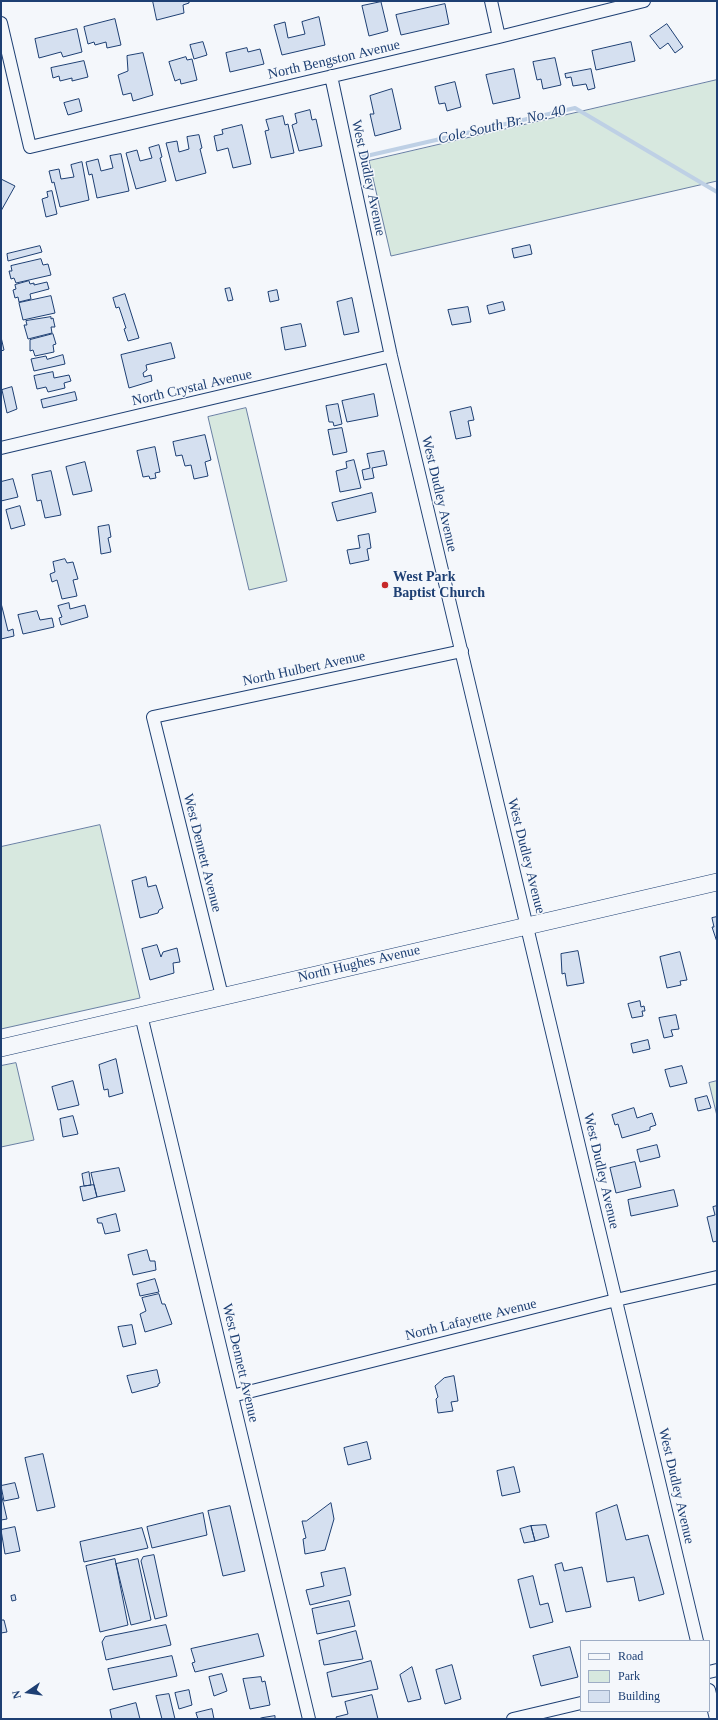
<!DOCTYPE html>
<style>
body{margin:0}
#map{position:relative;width:718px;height:1720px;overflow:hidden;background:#f4f7fb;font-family:"Times New Roman",serif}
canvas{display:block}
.frame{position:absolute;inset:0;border:2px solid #1d3f73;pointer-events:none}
.legend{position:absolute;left:580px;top:1640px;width:130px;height:72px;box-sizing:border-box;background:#f4f7fb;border:1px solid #9eadc5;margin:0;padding:5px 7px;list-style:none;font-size:12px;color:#1d3f73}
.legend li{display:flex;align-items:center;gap:8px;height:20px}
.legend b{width:20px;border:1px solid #9eadc5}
.north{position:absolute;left:8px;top:1672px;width:40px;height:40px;-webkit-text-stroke:3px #f4f7fb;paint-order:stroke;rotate:257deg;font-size:11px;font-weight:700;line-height:16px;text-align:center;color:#1d3f73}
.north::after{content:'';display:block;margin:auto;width:14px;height:18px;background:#1d3f73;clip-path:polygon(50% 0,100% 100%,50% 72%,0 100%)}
</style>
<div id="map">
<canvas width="718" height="1720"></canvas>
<div class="frame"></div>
<ul class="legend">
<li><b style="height:5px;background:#f4f7fb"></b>Road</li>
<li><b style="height:11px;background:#d7e8df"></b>Park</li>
<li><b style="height:11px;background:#d5e0f0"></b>Building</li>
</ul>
<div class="north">N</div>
</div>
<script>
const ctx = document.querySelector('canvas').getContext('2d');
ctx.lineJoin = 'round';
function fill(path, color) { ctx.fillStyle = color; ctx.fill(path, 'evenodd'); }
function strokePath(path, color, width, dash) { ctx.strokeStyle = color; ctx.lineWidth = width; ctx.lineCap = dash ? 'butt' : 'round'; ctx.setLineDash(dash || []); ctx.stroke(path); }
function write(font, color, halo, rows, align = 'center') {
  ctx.font = font + ' "Times New Roman",serif'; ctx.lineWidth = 3; ctx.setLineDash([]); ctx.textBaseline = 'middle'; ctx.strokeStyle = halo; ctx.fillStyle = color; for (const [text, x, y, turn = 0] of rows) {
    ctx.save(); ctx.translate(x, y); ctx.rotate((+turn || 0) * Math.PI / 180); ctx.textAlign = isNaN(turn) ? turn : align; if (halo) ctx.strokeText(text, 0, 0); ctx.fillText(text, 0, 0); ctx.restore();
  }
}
const green = new Path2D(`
 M717,80V181L391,256L369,161Z
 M246,408L287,581L249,590L208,417Z
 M100,825L140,998L1,1029V847Z
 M16,1063L34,1140L1,1147V1066Z
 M717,1081V1116L709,1083Z`);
const stream = new Path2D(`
 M362,157L575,108L717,192`);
const building = new Path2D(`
 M153,1H189V3L183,5L184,13L157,20Z
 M381,2L388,31L369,36L362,6Z
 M445,4L449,24L401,35L396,15Z
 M319,17L325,45L282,55L274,25L285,22L288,38L305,34L302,22Z
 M115,19L121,45L107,48L106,42L95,45L94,42L88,44L84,27Z
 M667,24L683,47L675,53L668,43L660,49L650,36Z
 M77,29L82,52L63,57L61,52L39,58L35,39Z
 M203,42L207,55L194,59L190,45Z
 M631,42L635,61L596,70L592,51Z
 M247,48L248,52L260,49L264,64L230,72L226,53Z
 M143,53L153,95L133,101L131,93L123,95L118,75L128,71L127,56Z
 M186,57L187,60L192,59L197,80L181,84L180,79L175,81L169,62Z
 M555,58L561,85L543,89L541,79L537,80L533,62Z
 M84,61L88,77L72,81V78L60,81L59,76L53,78L51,68Z
 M514,69L520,98L493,104L486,75Z
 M591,69L595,88L588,90L586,84L573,86L571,77L566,78L565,74Z
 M455,82L461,107L447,111L445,103L439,104L435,87Z
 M392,89L401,129L375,136L370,114H374L370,96Z
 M79,99L82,111L68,115L64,103Z
 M310,110L312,120L316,119L322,146L299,151L292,125L297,123L295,114Z
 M283,116L285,125L288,124L294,153L271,158L265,131L269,130L266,120Z
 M242,125L251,164L233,168L228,148L217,151L214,136L223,134L222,130Z
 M199,135L202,148L200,149L206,173L176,181L166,143L177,141L179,152L189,149L187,137Z
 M159,145L162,157L160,158L166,181L136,189L126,153L137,150L140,161L152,158L149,148Z
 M121,154L129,191L97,198L92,174L89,175L86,162L98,159L101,171L113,168L110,156Z
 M82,162L89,200L60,207L54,182L52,183L49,171L59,169L61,179L74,177L71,165Z
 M1,179L15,186L1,211Z
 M52,191L57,214L46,217L42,199L48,197L47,192Z
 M530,245L532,254L514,258L512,249Z
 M40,246L42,252L8,261L7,254Z
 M41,259L43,265L48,264L51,275L16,283L14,278L11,279L9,271H12L11,266Z
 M29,281L30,284L34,283V285L47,282L49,289L30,294L31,299L19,302L18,297L15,298L13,290L16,289L15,285Z
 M230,288L233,300L228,301L225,289Z
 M277,290L279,300L270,302L268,292Z
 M125,294L139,338L128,341L124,329L126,328L119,307L116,308L113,298Z
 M51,296L55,313L23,320L19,303Z
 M352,298L359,332L344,335L337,302Z
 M503,302L505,310L489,314L487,306Z
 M468,307L471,322L452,325L448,310Z
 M51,317V319L53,318L55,327H51L52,333L28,339L24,325H27L26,321Z
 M301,324L306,346L285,350L281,328Z
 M53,334L56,344L53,345L54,352L35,356L33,350L30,351V340Z
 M1,337L4,350L1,351Z
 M171,343L175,358L146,365L147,370L143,373L144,377L151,375L152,381L129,388L121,355Z
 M63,355L65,364L34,371L31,359L46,356L47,359Z
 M53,372L54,378L69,375L71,381L64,383L65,388L48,392L46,387L37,389L34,376Z
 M12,387L17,409L7,413L2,390Z
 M75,392L77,400L43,408L41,400Z
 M374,394L378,416L347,422L342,401Z
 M338,404L342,424L334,426L333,422H329L326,406Z
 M471,407L474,420L468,421L471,436L456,439L450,412Z
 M342,428L347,452L333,455L328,430Z
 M205,435L211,460L205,462L208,476L194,479L191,465L185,466L182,455L176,456L173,442Z
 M155,447L160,472L155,473L156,478L150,479L149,476L143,477L137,451Z
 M384,451L387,465L372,468L374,478L364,480L362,470L370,468L367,454Z
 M354,460L361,488L340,492L336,471L347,468L346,462Z
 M85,462L92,491L73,495L66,467Z
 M51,471L61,515L45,518L41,500L37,501L32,475Z
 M13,479L18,497L1,501V482Z
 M372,493L376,512L337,521L332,503Z
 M20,506L25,525L11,529L6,510Z
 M109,525L111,537L108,538L111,552L101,554L98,527Z
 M369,534L371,548L367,549L369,560L350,564L347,550L360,548L358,536Z
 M65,559L67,563L73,562L78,579L73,580L77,596L62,599L57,580L52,582L50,574L55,572L53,562Z
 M1,603L8,631L13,629L14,636L1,639Z
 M69,603L70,609L85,605L88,617L61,625L59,618L62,617L58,606Z
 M37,611L40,620L52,618L54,627L23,634L18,615Z
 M146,877L148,887L156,885L163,908L159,910L158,913L140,918L132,881Z
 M717,917V942L712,927H714L712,918Z
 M157,945L161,957L163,952L177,948L180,962L173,963L174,973L150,980L142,949Z
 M578,951L584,983L567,986L565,973L562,974L561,954Z
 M680,952L687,980L680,981L681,985L667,988L660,957Z
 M640,1001L641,1007L644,1006L645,1011H642L643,1016L632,1018L628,1004Z
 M676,1015L679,1029L671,1030L673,1036L664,1038L659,1018Z
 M648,1040L650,1049L633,1053L631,1044Z
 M116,1059L123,1093L109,1097L108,1089L104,1090L99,1065Z
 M682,1066L687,1083L670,1087L665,1070Z
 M73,1081L79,1105L58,1110L52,1087Z
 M707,1096L711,1108L698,1111L695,1099Z
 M634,1108L637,1118L652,1113L656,1125L650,1127V1130L622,1138L618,1124L615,1125L612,1115Z
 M73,1116L78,1134L63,1137L60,1119Z
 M657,1145L660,1157L640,1162L637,1150Z
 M635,1162L641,1187L616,1193L610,1168Z
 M119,1168L125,1191L97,1197L91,1173Z
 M89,1172L91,1185L84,1186L82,1174Z
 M94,1185L97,1197L83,1201L80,1187Z
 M674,1190L678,1206L631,1216L628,1200Z
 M717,1206V1241L713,1242L707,1217L715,1215L713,1207Z
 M116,1214L120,1231L105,1234L102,1223H98L97,1219Z
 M147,1250L150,1261H155L156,1270L133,1275L128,1255Z
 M155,1279L159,1292L140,1296L137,1284Z
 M159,1294L162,1304H165L172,1324L145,1332L140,1314L146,1311L142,1298Z
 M132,1325L136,1344L123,1347L118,1327Z
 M157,1370L160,1383L158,1384V1386L132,1393L127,1376Z
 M454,1376L458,1401L451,1402L453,1411L438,1413L436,1399L438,1397L435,1386L444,1378Z
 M367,1442L371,1459L348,1465L344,1448Z
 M43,1454L55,1507L37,1511L25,1458Z
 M514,1467L520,1492L502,1496L497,1471Z
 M15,1483L19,1498L4,1501L1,1486Z
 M1,1493L7,1519L1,1520Z
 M331,1503L334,1519L325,1550L305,1554L303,1539L306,1538L302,1521H306Z
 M617,1505L626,1540L648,1535L664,1594L639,1601L634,1577L607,1582L596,1513Z
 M230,1506L245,1571L223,1576L208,1511Z
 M203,1513L207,1535L152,1548L147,1527Z
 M546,1525L549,1537L535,1541L531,1526Z
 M531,1526L535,1541L524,1543L520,1529Z
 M15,1527L20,1551L5,1554L1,1530Z
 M142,1528L148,1548L84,1562L80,1542Z
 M154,1555L167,1616L155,1619L141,1561L143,1557Z
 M115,1559L128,1625L100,1632L86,1566Z
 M138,1559L151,1620L131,1625L116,1564Z
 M562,1563L564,1571L582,1567L591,1607L566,1612L555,1565Z
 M345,1568L351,1595L310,1605L306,1590L324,1586L321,1573Z
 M533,1576L540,1605L548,1603L553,1622L530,1628L518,1580Z
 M15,1595L16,1600L12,1601L11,1596Z
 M349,1601L355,1626L317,1634L312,1609Z
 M1,1620H4L7,1632L1,1633Z
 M166,1625L171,1645L106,1660L102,1642L105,1637Z
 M356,1631L363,1659L324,1665L319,1641Z
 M258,1634L264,1656L195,1672L192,1663L195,1662L191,1649Z
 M570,1647L578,1677L541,1686L533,1656Z
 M172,1656L177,1676L113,1690L108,1669Z
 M371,1661L378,1689L332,1697L327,1673Z
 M452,1665L461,1699L445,1704L436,1670Z
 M412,1667L421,1699L408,1702L400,1675Z
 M222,1674L227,1691L214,1696L209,1677Z
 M261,1677L262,1682L265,1681L270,1705L250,1709L243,1679Z
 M189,1690L192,1705L179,1709L175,1693Z
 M169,1694L175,1719H162L156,1696Z
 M372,1695L378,1719H337L336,1717L348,1714L345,1702Z
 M136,1703L140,1719H112L110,1710Z
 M212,1709L214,1719H198L196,1713Z
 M275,1716V1719H259L261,1718Z`);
const street = new Path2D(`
 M491,1L499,37
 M1,23L30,147L499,37L644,1
 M331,76L391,356L697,1641
 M1,448L391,356
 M222,996L153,717L462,651
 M141,1015L309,1719
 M232,1396L616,1300L717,1277
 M709,1672L717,1670
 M709,1690L716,1719
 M513,1719L581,1703`);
const secondary = new Path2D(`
 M1,1048L717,882`);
const markers = [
 [385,585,4,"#c62828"]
];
const streetNames = [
 ["North Bengston Avenue",334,60,-13],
 ["West Dudley Avenue",368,178,78],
 ["North Crystal Avenue",192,388,-13],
 ["West Dudley Avenue",439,494,77],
 ["North Hulbert Avenue",304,669,-12],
 ["West Dennett Avenue",202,853,76],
 ["West Dudley Avenue",526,856,76],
 ["North Hughes Avenue",359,964,-13],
 ["West Dudley Avenue",601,1171,77],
 ["North Lafayette Avenue",471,1320,-14],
 ["West Dennett Avenue",240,1363,77],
 ["West Dudley Avenue",676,1486,77]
];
const poiNames = [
 ["West Park",393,577],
 ["Baptist Church",393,593]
];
const waterNames = [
 ["Cole South Br. No. 40",502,125,-13]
];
fill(green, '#d7e8df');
strokePath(green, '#687fa3', 1);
strokePath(stream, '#bed0e5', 4);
fill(building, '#d5e0f0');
strokePath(building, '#1d3f73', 1);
strokePath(street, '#1d3f73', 14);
strokePath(secondary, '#1d3f73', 18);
strokePath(street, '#f4f7fb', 12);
strokePath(secondary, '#f4f7fb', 17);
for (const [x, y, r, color] of markers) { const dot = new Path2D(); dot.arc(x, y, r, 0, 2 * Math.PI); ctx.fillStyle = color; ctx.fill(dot); strokePath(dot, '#f4f7fb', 1.5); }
write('14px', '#1d3f73', '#f4f7fb', streetNames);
write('bold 14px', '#1d3f73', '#f4f7fb', poiNames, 'left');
write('italic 15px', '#1d3f73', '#f4f7fb', waterNames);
</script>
